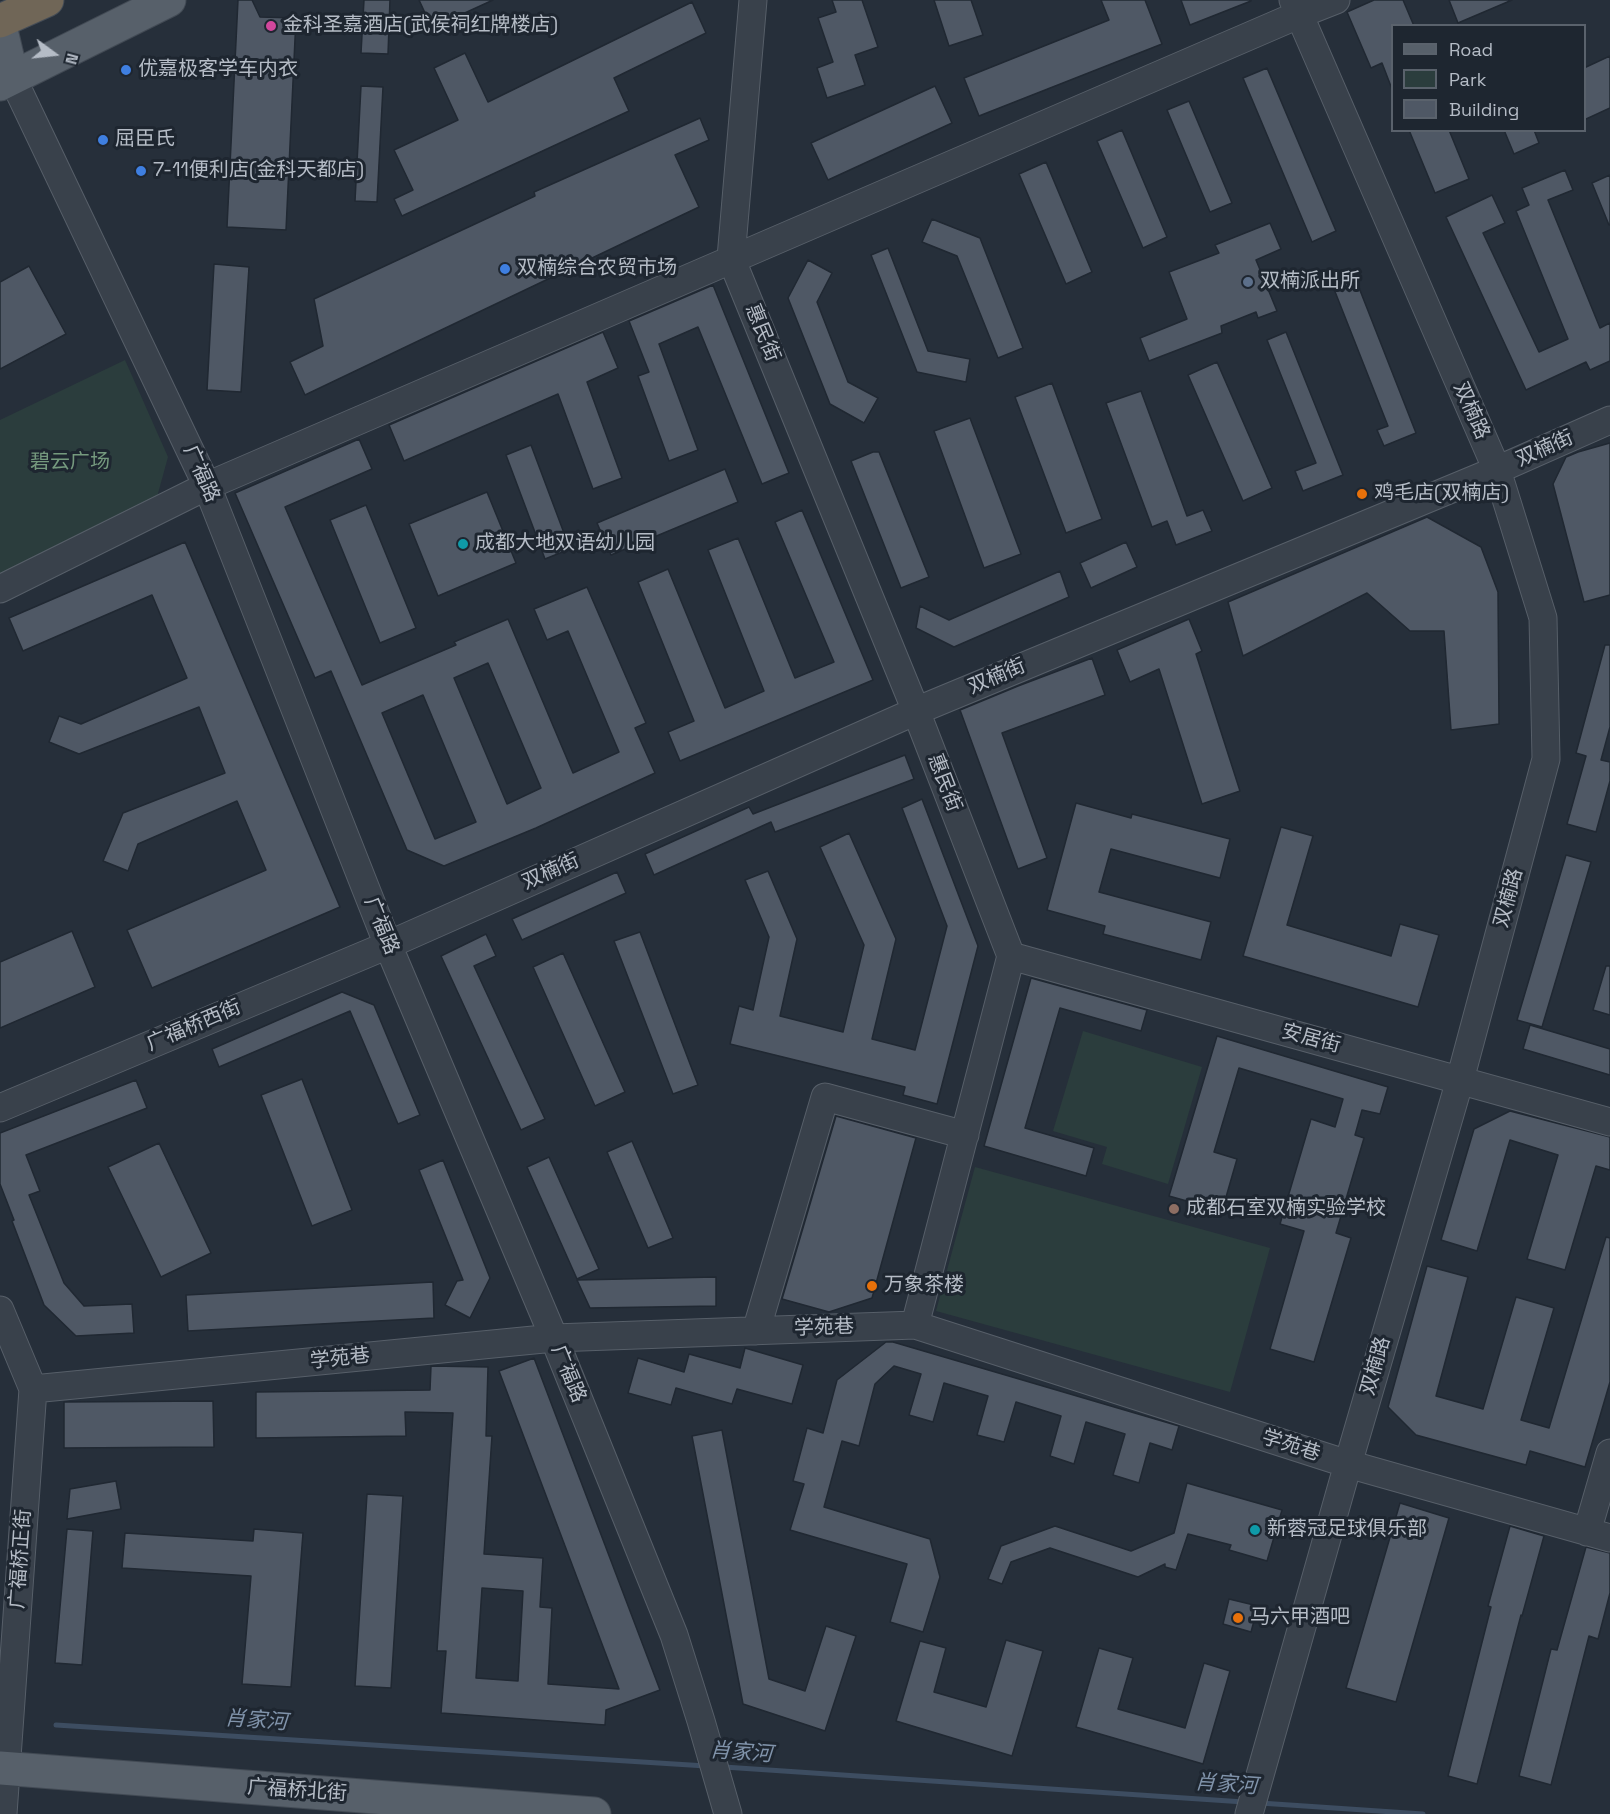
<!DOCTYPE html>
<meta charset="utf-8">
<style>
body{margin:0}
#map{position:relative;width:1610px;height:1814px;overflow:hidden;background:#262f3a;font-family:"Space Grotesk",sans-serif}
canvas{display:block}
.legend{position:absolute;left:1391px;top:24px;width:195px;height:108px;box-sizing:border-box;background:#1e2630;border:2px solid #5a626c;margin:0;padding:8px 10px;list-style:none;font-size:18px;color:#b5bcc6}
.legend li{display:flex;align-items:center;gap:12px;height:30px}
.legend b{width:30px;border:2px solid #5a626c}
.north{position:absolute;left:24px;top:24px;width:60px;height:60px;-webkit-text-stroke:4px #1e2630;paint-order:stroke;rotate:105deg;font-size:16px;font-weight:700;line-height:24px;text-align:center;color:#b5bcc6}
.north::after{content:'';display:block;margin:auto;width:21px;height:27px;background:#b5bcc6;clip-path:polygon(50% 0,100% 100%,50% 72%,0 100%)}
</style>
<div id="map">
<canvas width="1610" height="1814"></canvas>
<ul class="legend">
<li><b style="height:8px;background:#57606a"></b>Road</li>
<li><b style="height:16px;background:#2b3d3d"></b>Park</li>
<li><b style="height:16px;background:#4f5865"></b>Building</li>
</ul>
<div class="north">N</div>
</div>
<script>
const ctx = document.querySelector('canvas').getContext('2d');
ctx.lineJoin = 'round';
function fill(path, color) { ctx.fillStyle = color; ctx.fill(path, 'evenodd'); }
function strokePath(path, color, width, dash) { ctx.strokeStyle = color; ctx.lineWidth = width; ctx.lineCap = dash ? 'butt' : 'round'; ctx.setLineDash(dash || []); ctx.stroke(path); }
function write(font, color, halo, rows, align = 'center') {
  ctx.font = font + ' "Space Grotesk","Noto Sans SC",sans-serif'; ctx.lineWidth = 6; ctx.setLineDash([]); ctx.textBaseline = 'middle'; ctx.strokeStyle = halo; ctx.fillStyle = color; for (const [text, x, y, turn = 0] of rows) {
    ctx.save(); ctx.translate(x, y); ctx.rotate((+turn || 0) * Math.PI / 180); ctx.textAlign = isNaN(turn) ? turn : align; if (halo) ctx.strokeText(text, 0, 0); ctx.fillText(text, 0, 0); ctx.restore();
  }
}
const green = new Path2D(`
 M125,360L168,457L157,497L0,574V420Z
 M1083,1031L1202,1067L1168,1184L1102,1164L1107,1147L1053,1131Z
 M975,1167L1270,1248L1230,1392L936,1311Z`);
const stream = new Path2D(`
 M56,1725L706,1766
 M724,1767L1244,1802
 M1260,1803L1423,1814`);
const building = new Path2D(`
 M238,0H252L260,17L296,18L286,230L227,227Z
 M364,0H390L388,54L361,53Z
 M419,0H493L432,28Z
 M832,0H862L878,47L855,55L865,85L827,98L817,68L833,62L818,18L836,12Z
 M934,0H971L983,35L949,46Z
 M1101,0H1145L1162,44L979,116L964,78L1109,20Z
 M1181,0H1251V1L1190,25Z
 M1374,0H1403L1414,26H1392V89L1382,63L1371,68L1347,12Z
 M1449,0H1512L1458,23Z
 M692,2L706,33L614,78L629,111L402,216L394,199L413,190L394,150L458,120L434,68L465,53L488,102Z
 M1610,56V108L1584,120V68Z
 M1267,68L1336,231L1312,242L1243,78Z
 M361,86L383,87L377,202L355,201Z
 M935,86L952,123L828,180L811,143Z
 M1189,101L1232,203L1210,212L1167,110Z
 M700,118L709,140L675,155L699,207L305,395L290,362L323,346L314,299L535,196L534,192Z
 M1122,130L1167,237L1143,248L1097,141Z
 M1409,130H1449L1469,179L1435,193Z
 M1504,130H1534L1539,143L1514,154Z
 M1046,162L1092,272L1066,284L1019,174Z
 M1565,170L1573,190L1548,200L1600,328L1610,323V361L1590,370L1586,362L1526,390L1446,217L1492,195L1505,223L1483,233L1539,352L1568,339L1516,211L1529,205L1522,188Z
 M1610,175V225H1609L1592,183Z
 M932,219L980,238L1023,348L998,358L957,256L922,242Z
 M1270,223L1281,249L1256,260L1277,311L1258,318L1256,312L1221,326L1222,333L1149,361L1140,338L1187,319L1169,272L1219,253L1215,245Z
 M888,248L928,351L970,359L966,382L917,372L871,255Z
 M808,260L832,273L817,302L848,382L878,398L864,423L830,404L788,298Z
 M214,264L249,267L241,392L207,390Z
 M29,266L66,334L0,369V282Z
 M1354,275L1416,433L1384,446L1377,430L1388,426L1332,284Z
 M713,285L789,473L762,484L698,327L659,344L698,450L669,461L638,376L649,372L629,321Z
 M603,332L618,368L587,382L622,478L593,489L558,394L404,461L389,425Z
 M1286,332L1343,475L1303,491L1295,471L1316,463L1267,340Z
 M1217,362L1272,488L1243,501L1188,375Z
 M1052,383L1102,519L1066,533L1015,397Z
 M1141,391L1187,516L1203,510L1212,531L1176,545L1167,521L1152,527L1106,403Z
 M970,418L1021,554L984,568L934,431Z
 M359,439L372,469L285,507L362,685L456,645L454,642L508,619L573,773L619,752L568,631L547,640L534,609L587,587L646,723L635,728L655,773L536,828L444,866L407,850L331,671L315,678L235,493ZM488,663L541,788L507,804L454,678ZM423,695L476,822L435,839L382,713Z
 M1610,443V595L1584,602L1553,484L1566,457L1578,452Z
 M531,445L570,549L545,559L506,455Z
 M873,452H879L929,577L901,588L851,461Z
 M725,469L738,502L611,555L597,523Z
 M487,492L516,563L438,596L409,524Z
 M366,505L416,628L380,643L330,520Z
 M802,510L873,680L680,761L668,732L694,721L638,582L668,569L725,708L764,691L708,550L738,538L795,678L834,662L775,522Z
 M1427,517L1481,547L1498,592L1499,724L1451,730L1444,631H1410L1367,593L1243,656L1228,602Z
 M185,542L340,907L152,988L127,930L266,870L237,801L138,844L128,871L103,861L123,813L225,773L199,707L79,754L49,742L59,716L81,724L187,678L152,595L23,651L9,618Z
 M1126,542L1137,567L1091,588L1080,563Z
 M1060,571L1069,597L954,647L916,628L920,606L949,620Z
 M1189,619L1202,651L1196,654L1240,791L1202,804L1159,669L1130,682L1117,650Z
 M1605,645H1610V727L1601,760L1610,762V781L1596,832L1567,824L1586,756L1576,753Z
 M1092,658L1105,695L1002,733L1047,858L1018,869L960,710L1018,686Z
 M905,755L914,779L775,832L771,822L654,875L645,854L749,807L753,814Z
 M922,799L978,946L937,1104L903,1095L905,1087L730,1044L739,1006L753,1010L769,937L745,880L768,871L797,939L780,1016L843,1032L864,945L820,847L849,833L896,939L872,1039L915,1050L947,926L902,808Z
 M1076,803L1131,818L1132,814L1230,839L1220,878L1111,849L1099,892L1211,922L1201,960L1103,934L1105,926L1047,910Z
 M1281,827L1313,836L1287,925L1391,956L1400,924L1439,935L1418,1007L1243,956Z
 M1566,855L1591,862L1542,1027L1517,1020Z
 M617,872L626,893L522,940L512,919Z
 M72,931L95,987L0,1028V962Z
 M640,932L698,1085L673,1094L614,941Z
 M486,934L496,956L474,966L545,1119L521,1130L441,956Z
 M563,953L625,1092L595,1106L533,967Z
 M1606,966H1610V1015L1593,1010Z
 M1031,978L1147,1010L1141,1031L1060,1008L1025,1128L1094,1148L1086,1176L984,1146Z
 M342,992L374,1005L420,1115L398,1124L350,1011L219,1067L212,1049Z
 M1530,1025L1610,1049V1075L1523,1049Z
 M1217,1036L1388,1087L1380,1114L1362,1110L1355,1135L1364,1138L1336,1233L1351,1238L1314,1362L1270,1349L1304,1231L1280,1224L1311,1119L1335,1127L1343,1099L1239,1068L1214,1152L1237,1159L1222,1211L1169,1196Z
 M302,1079L352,1210L312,1226L261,1095Z
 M136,1080L147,1108L26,1155L40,1191L29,1195L64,1283L84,1306L132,1304L134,1333L76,1336L44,1305L12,1221L14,1220L0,1184V1133Z
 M1510,1111L1610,1137V1170L1596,1166L1565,1270L1527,1259L1558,1155L1510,1140L1477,1251L1441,1240L1474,1129Z
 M836,1116L916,1138L872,1298L829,1312L782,1299Z
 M632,1141L673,1238L648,1248L607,1152Z
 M159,1143L211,1253L161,1277L108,1167Z
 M549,1157L599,1269L577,1279L527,1167Z
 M443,1160L490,1278L470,1318L445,1305L457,1281L463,1280L419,1170Z
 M1606,1237L1610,1238V1382L1585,1467L1530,1451L1526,1465L1416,1435L1388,1407L1427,1266L1468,1277L1436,1396L1483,1409L1516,1297L1554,1308L1521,1420L1549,1428Z
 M716,1277V1306L590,1308L577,1280Z
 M433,1282L434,1318L188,1331L186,1295Z
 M886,1342H893L1179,1426L1172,1450L1150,1443L1139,1483L1113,1475L1125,1434L1086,1422L1074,1464L1050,1456L1061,1416L1016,1402L1004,1442L977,1435L988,1396L944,1383L933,1422L909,1415L921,1374L894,1366L875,1384L859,1446L842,1441L824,1507L930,1539L940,1577L923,1632L890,1622L907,1564L790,1530L804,1484L793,1481L807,1428L823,1433L837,1380Z
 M745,1348L803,1365L792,1404L737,1389L732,1404L676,1388L671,1405L628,1393L638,1358L684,1372L689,1354L740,1368Z
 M534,1358L660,1690L606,1710L605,1725L441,1713L446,1651H437L453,1413L405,1412L406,1436L256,1438V1392L430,1390L431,1366L488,1367L486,1436H492L484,1554L543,1558L540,1607L552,1608L548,1684L619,1689L499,1371ZM482,1588L523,1591L518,1681L476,1678Z
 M213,1401L214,1447L64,1448V1402Z
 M722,1430L769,1679L805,1691L826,1626L856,1636L825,1731L743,1704L692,1436Z
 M116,1481L121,1509L67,1519L70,1489Z
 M1187,1483L1282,1510L1267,1561L1229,1550L1231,1545L1188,1534L1176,1570L1165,1567V1564L1138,1577L1050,1548L1011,1562L1002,1584L988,1579L1001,1546L1055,1526L1131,1551L1174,1533Z
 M367,1494L403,1496L391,1688L355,1686Z
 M1400,1503L1449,1518L1396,1702L1346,1688Z
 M1510,1526L1544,1536L1522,1616L1521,1615L1477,1784L1448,1776L1491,1607L1488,1606Z
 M67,1529L93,1531L82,1665L55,1663Z
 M254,1529L303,1533L291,1687L242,1684L251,1576L122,1568L125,1533L253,1541Z
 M1586,1547L1610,1553V1593L1598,1639L1589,1636L1551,1785L1519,1776L1551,1649L1557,1650Z
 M1229,1599L1258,1606L1251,1632L1223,1624Z
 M1006,1640L1043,1651L1012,1756L896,1721L920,1641L946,1648L934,1692L986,1707Z
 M1099,1648L1133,1658L1118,1709L1185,1728L1204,1663L1230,1671L1203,1764L1076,1727Z`);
const minor = new Path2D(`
 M753,0L731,258L916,711L1011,956L915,1325
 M12,77L207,486L388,945L554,1338L674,1635L701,1721L728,1814
 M0,589L207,486L1298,15L1336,0
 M1011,956L1610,1122
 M0,1108L388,945L916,711L1497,470L1610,420
 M0,1310L33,1389L3,1814
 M756,1331L825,1097L965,1135
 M33,1389L554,1338L915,1325L1348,1464L1610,1538
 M1587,1532L1610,1453
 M1249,1814L1348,1464L1460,1080L1546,759L1543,618L1497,470L1293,0`);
const major = new Path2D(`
 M0,26L12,77
 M0,84L169,0
 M0,1768L594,1814`);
const highway = new Path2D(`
 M0,21L47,0`);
const markers = [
 [271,26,6,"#d1479c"],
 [126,70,6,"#3f7fe0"],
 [103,140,6,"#3f7fe0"],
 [141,171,6,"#3f7fe0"],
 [505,269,6,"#3f7fe0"],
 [1248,282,6,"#5c6f8a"],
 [1362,494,6,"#e8710a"],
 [463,544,6,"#0f9aa8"],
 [1174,1209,6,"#8d6e63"],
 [872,1286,6,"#e8710a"],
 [1255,1530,6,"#0f9aa8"],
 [1238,1618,6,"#e8710a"]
];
const poiNames = [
 ["金科圣嘉酒店(武侯祠红牌楼店)",283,26],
 ["优嘉极客学车内衣",138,70],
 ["屈臣氏",115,140],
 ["7-11便利店(金科天都店)",153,171],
 ["双楠综合农贸市场",517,269],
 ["双楠派出所",1260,282],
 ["鸡毛店(双楠店)",1374,494],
 ["成都大地双语幼儿园",475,544],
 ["成都石室双楠实验学校",1186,1209],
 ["万象茶楼",884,1286],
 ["新蓉冠足球俱乐部",1267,1530],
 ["马六甲酒吧",1250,1618]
];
const streetNames = [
 ["惠民街",762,333,68],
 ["双楠路",1471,411,66],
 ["双楠街",1545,449,-24],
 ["广福路",201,474,66],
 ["双楠街",997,677,-23],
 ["惠民街",944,783,69],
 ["双楠街",551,872,-24],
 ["双楠路",1509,898,-75],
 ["广福路",381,926,68],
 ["广福桥西街",194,1026,-23],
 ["安居街",1311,1039,15],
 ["学苑巷",824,1328,-2],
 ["学苑巷",340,1359,-6],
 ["双楠路",1376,1366,-74],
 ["广福路",568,1374,68],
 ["学苑巷",1291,1446,18],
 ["广福桥正街",21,1559,-86],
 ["广福桥北街",297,1791,4]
];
const parkNames = [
 ["碧云广场",70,463]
];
const waterNames = [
 ["肖家河",256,1721,4],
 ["肖家河",741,1753,4],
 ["肖家河",1226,1785,4]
];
fill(green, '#2b3d3d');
strokePath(stream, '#3d4d61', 5);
fill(building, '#4f5865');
strokePath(building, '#202832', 1.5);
strokePath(minor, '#575f69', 29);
strokePath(major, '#424a54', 35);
strokePath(highway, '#444c56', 35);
strokePath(minor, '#39414b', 27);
strokePath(major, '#57606a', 33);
strokePath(highway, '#706657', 33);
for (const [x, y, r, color] of markers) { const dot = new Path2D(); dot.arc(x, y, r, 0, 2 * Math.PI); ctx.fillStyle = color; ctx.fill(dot); strokePath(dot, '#1e2630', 2); }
write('20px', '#b5bcc6', '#1e2630', poiNames, 'left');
write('20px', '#b5bcc6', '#1e2630', streetNames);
write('20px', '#75997e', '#1e2630', parkNames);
write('italic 21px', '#8093aa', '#1e2630', waterNames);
</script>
